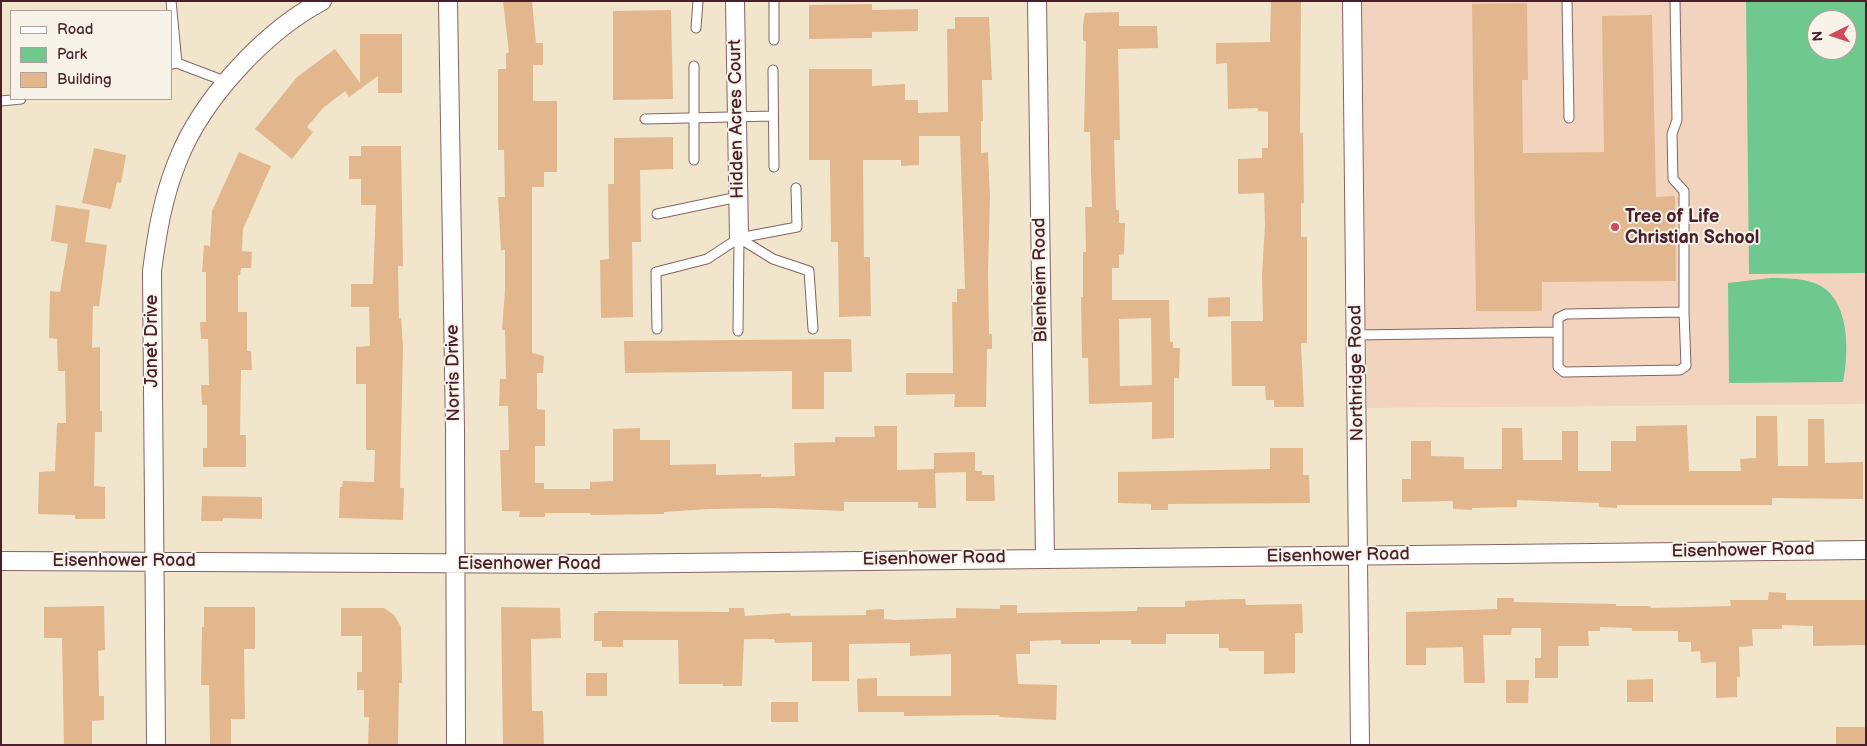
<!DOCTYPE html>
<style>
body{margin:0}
#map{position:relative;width:1867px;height:746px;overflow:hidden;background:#f1e5cc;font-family:"Balsamiq Sans",sans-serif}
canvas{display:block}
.frame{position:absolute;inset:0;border:2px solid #4a1f2b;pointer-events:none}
.legend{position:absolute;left:10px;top:10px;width:162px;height:90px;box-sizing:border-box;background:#f7f3e8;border:1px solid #b29e9c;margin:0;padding:6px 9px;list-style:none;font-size:15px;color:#4a1f2b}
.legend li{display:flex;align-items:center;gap:10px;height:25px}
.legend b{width:25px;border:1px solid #b29e9c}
.north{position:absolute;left:1807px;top:10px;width:50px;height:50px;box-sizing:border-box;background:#f7f3e8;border:1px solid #b29e9c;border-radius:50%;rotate:266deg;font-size:14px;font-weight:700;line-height:20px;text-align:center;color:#4a1f2b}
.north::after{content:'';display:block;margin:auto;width:18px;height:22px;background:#d1495b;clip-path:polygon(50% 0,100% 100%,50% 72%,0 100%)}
</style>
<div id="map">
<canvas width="1867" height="746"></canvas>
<div class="frame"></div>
<ul class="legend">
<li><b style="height:6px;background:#fff"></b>Road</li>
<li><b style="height:14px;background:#6fc88e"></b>Park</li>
<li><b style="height:14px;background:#e3b78e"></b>Building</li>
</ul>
<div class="north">N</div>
</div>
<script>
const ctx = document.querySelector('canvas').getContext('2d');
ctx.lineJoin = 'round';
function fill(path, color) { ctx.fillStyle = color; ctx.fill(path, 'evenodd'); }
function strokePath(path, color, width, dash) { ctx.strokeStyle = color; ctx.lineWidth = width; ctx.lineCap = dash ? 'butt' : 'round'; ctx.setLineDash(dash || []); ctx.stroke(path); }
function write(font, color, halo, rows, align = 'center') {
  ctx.font = font + ' "Balsamiq Sans",sans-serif'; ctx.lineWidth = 4; ctx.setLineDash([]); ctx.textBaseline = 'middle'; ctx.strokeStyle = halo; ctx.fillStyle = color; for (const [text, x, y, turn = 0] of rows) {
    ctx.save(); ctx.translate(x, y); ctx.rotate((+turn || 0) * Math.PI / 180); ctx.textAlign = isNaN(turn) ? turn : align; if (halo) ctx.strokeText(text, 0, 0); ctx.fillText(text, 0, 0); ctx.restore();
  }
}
const built = new Path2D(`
 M1362,1H1866V404L1367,408ZM1817,20H1847V50H1817Z`);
const green = new Path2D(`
 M1746,1H1866V273L1749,274ZM1817,20H1847V50H1817Z
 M1771,278C1788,278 1806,278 1821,286C1850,303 1849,353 1843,382L1729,383L1728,283Z`);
const building = new Path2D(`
 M503,1H532L536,43H543V65H533V101H557V172H544V187H532V353L544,356L543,373H537V409L545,410V446H535V483H544V489H590V482L613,481V429L640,428V440H670V465L716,464V475L761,474V477L795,476L794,443L835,442V437H875L874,426H897V470L934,469V453L975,452V471H982V475H994L995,501H966V472L935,473L936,508H918V502H844V511L771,508L709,509L664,512V514L591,515L590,513H545V517H519L520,511H502L500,450H509L508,406H499L500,379H506L505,330H502L505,290V250H501L498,197H505L504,150H498V69H506V53H509Z
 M1271,1H1301L1300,133H1303L1304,203H1301V237H1307V343H1301L1304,407H1274V400H1266L1265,386H1232L1231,321H1263L1262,274L1265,225L1264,193L1238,194V159L1262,158V148H1268V112L1258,111V108L1228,109L1227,63L1216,64V43L1270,42Z
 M1527,3L1528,80H1522L1523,153L1604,152L1602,16L1652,15L1656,197L1675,196L1676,281L1542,282V311H1476L1472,4Z
 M872,4V10L918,9V31L872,32V38L809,39V5Z
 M671,10L673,99L613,100V11Z
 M1119,12V26H1157L1158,48L1118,49L1120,140H1114L1116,210H1119V223H1125L1124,254L1119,255V268H1112V300H1169L1170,342H1173V348H1180L1179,378H1174V438L1152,439V402L1089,404L1088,358H1082L1081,297H1083V252H1086L1085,207H1092L1090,132H1084L1086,41H1083V25L1085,13ZM1151,318L1152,385L1120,386L1119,319Z
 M955,17H989L992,80H982L983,121H981V153L988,152L990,198L988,271L989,334H992V349H987L986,407H954L955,394L906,395V373H953L952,302H957V289H965L960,136H919V165L901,166V160H863L864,257H870L871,316L839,317L838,242H831L830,160H809V69H872V86L905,84V100H918V113L948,112L947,29H955Z
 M360,34H402V93H378V76L349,97L345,91L323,108L307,127L313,132L292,159L255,129L297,77L335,49L360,83Z
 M673,137V169L640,170L641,242H632L633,317L601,318L600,260L609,259L608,184H614V138Z
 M361,146H401L403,266H398L399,319L401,318L403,346L400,488H404L403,520L339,518L340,487H342L343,481L374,482L375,450H366V384H356V347L370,346L369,307H351V284H373L376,205H361V179H349V156H361Z
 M94,148L126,155L121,183L117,182L111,209L82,203Z
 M239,152L271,166L243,229L242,251L252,252L251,268H241L240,275H238V312H247V351H251L252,370H241L240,435H246V467H203V448H207V405H202L201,385H209L208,339H201L200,322H206V272H202L204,245L210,246L212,211Z
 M56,205L90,210L85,242L107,245L99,306H93L92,348L100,347V411H102V432H95L94,486L105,487V519H75V515L38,514L39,472L55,471L57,423H66L65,371H58L57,339L49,338L50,291L60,292L68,244L51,241Z
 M1230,297V316L1208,317V298Z
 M851,339L852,372H824V409H792V371L625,373L624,341Z
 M1756,416H1777L1778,466H1808V419H1824L1825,463L1863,462V499L1772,498V505H1617V508L1599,507V503L1517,500V507L1472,508V510L1453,509V501L1402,502V479H1411V441H1431V456L1464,457V469H1502V428H1522L1523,460H1562V431H1578V471H1611V441H1636V426L1687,425L1689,471H1741L1740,459L1756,458Z
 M1270,448H1303V475H1309L1310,503L1168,504V510H1151V504L1118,503V472L1270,469Z
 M202,496L262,497V519L223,518V521H201Z
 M1769,592L1786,593V600H1866V645L1813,646V626L1782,625V629H1752L1753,646L1739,647L1740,677H1737V697L1716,698V662L1701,663L1700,651L1691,652V642H1678V631H1632V628L1600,627V631H1588L1589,646H1558V678H1535V658H1541V628H1512L1511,635H1483L1485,683H1464L1463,647L1426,648V665H1406V612L1497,609V598H1514V602L1616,604V606H1650L1651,608L1731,606L1730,600H1768Z
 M1235,599H1245L1246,605L1302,604L1303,633H1295V673L1264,674V651H1229L1228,648H1219V634H1166V644H1131V640H1100V644H1061V640L1030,641V654H1016L1018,684L1057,685L1056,720L1000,717L999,715L904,716V712H858L857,679L877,678V696H951V654L910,656V643L849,644V681H812V642L775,643L774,639H744L742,686H723V684H679L678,640H623V647H602V641H594V613H598V611L729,612V608H744L745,616L790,613L791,616L866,615V610L884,609V619L894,620L956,618V608L1000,609V605H1017V613L1137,611V607H1185V601Z
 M104,606L105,650L98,651L99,696H104V720L92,721V745H64L62,638H44V607Z
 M204,607H255V649H244L245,719H231V745H210L209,685H201L202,627H204Z
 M501,607L560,608L561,638L531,639L532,711H543L544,745H503Z
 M341,608H384L394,615L401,627L402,683H399L398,745H368L369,717H364V690H357V672H362V636H341Z
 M586,673H607V696H586Z
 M1653,679V702H1627V680Z
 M1506,680H1529L1528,703H1506Z
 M771,702H798V722H771Z
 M1836,727H1866V745H1836Z`);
const lane = new Path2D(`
 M171,1L177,63
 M774,1V40
 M1567,1L1569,118
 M1675,1L1677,120L1672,134L1673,179L1684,191V312
 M696,28L698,1
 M173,64L177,63L227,82
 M773,70L774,167
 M1,101L21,99
 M645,119L773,116
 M694,160V66
 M657,214L738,197
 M739,238L773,259L809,271L813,329
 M1684,312L1686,366L1680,370L1564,372L1558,367V318L1566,314Z
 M657,329L656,272L707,259L739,238L797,227L796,188
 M738,331L739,238
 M1356,335L1557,332`);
const street = new Path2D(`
 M448,1L455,430L456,745
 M735,1L739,238
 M1037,1L1045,558
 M1352,1L1360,745
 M1,561L591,564L1866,550
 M156,745L152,271C157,233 163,196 178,160C202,99 264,32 322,1`);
const markers = [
 [1615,227,5,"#d1495b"]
];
const streetNames = [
 ["Hidden Acres Court",737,119,-91],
 ["Blenheim Road",1041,280,-91],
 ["Janet Drive",152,341,-90],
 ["Norris Drive",454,373,-91],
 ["Northridge Road",1357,373,-91],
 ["Eisenhower Road",1743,551,-1],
 ["Eisenhower Road",1338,556,-1],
 ["Eisenhower Road",934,559,-1],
 ["Eisenhower Road",124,561],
 ["Eisenhower Road",529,564]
];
const poiNames = [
 ["Tree of Life",1625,217],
 ["Christian School",1625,238]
];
fill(built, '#f2d4be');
fill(green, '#6fc88e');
fill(building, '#e3b78e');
strokePath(lane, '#846463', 11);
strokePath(street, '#846463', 20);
strokePath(lane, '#fff', 9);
strokePath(street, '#fff', 18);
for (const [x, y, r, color] of markers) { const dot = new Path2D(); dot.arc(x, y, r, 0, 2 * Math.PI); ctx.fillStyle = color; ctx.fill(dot); strokePath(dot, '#f7f3e8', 2); }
write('18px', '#4a1f2b', '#f7f3e8', streetNames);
write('bold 18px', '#4a1f2b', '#f7f3e8', poiNames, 'left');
</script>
